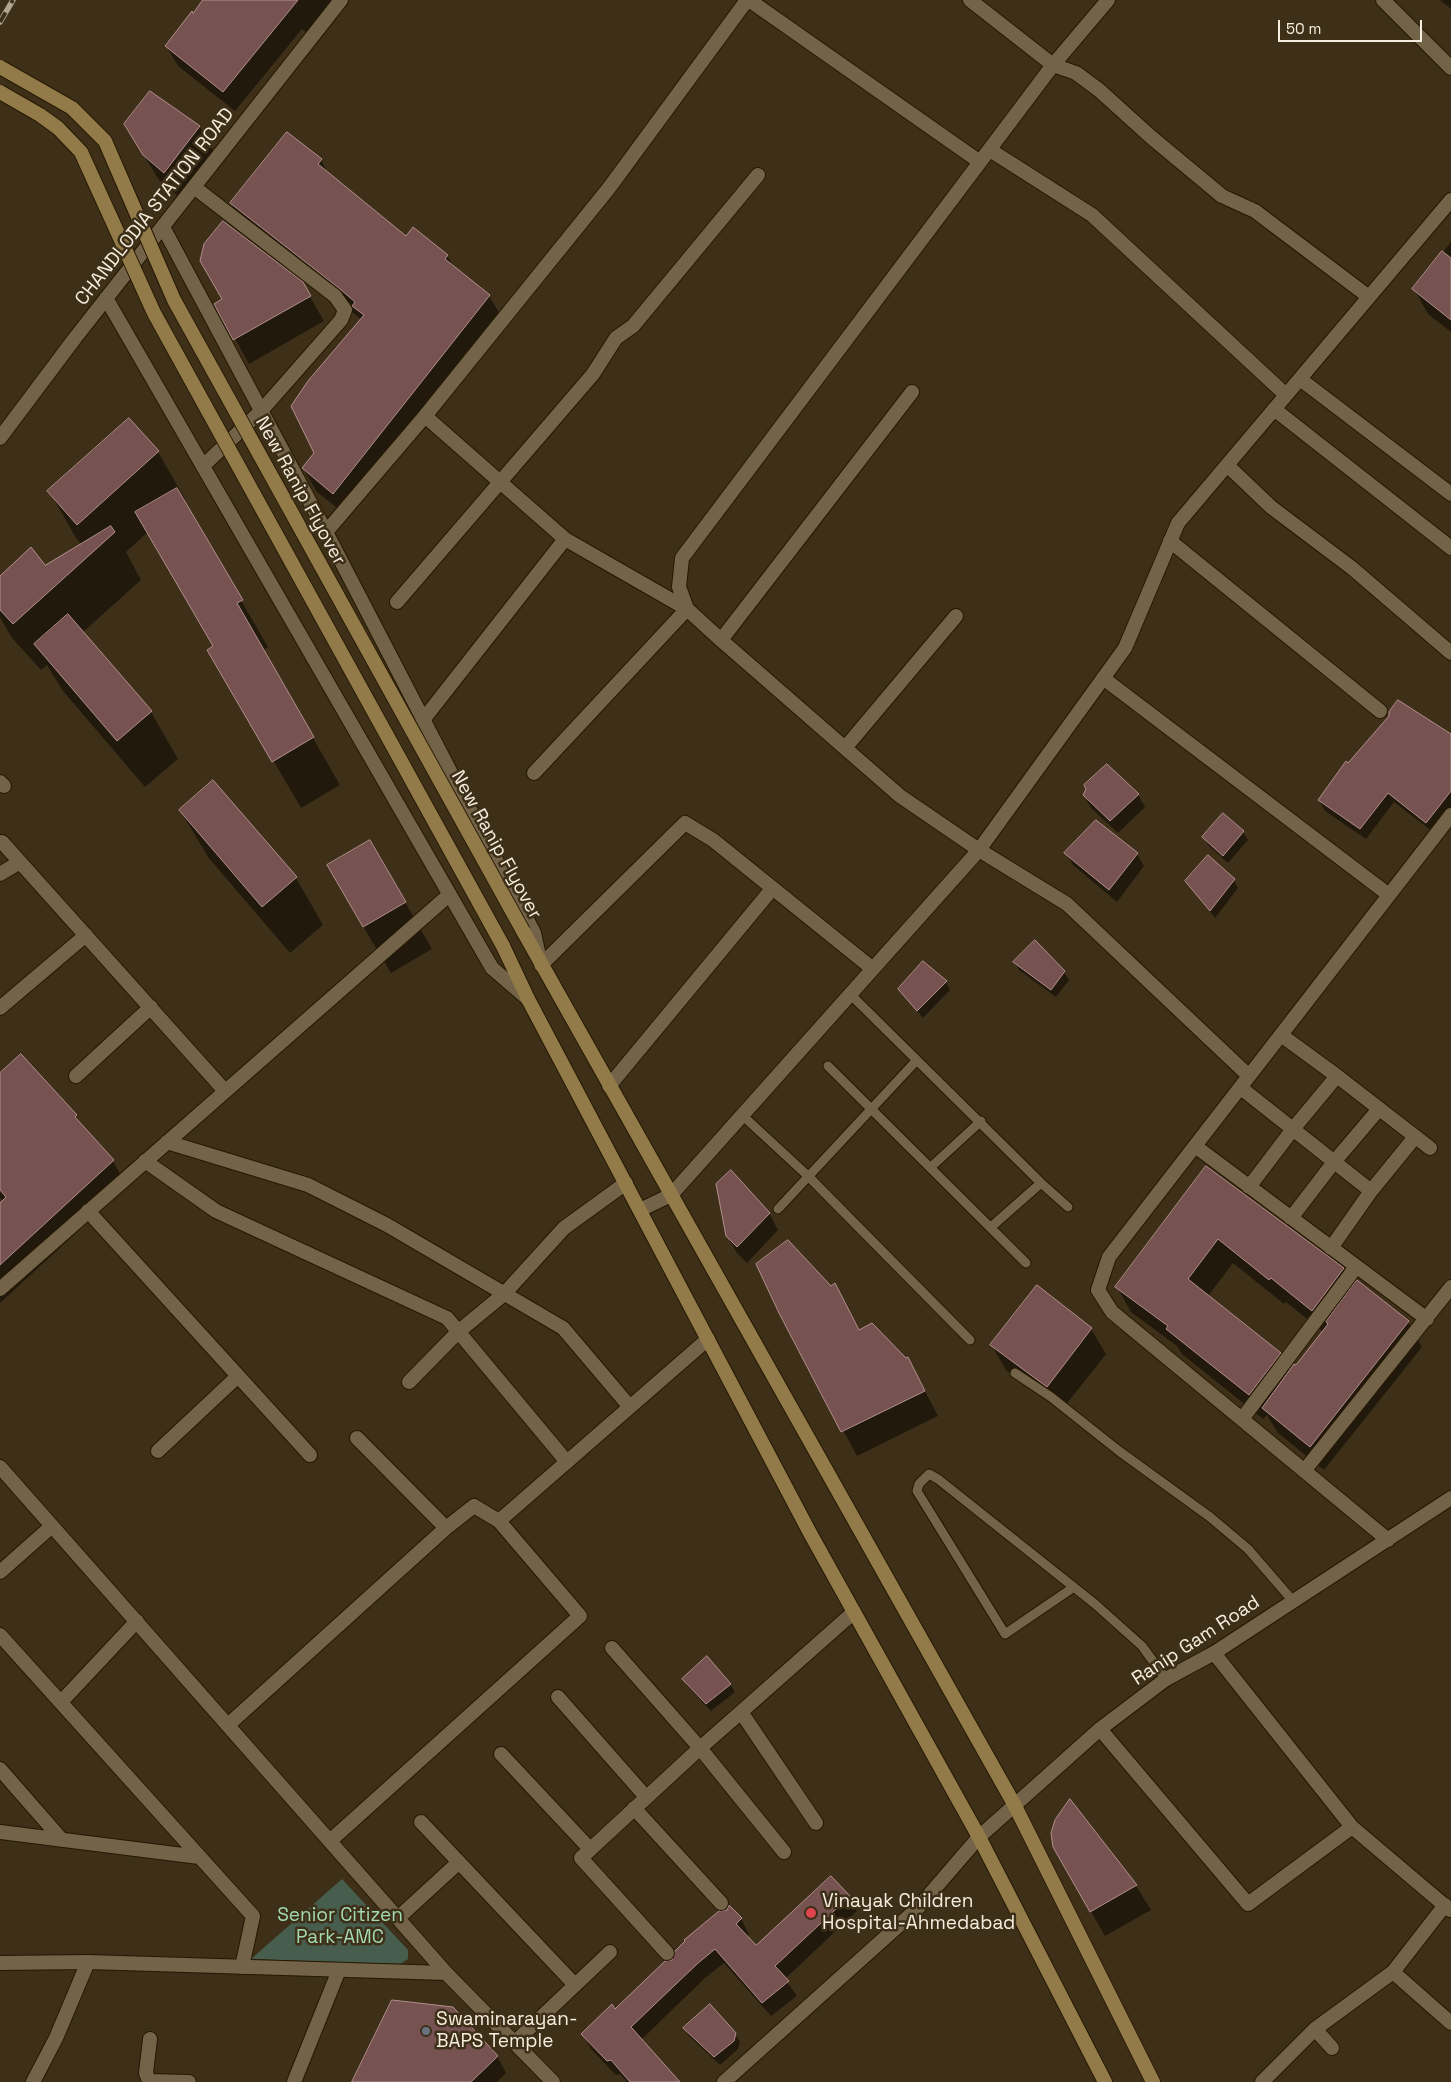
<!DOCTYPE html>
<style>
body{margin:0}
#map{position:relative;width:1451px;height:2082px;overflow:hidden;background:#3e3018;font-family:"Space Grotesk",sans-serif}
canvas{display:block}
.scale{position:absolute;left:1278px;top:20px;width:144px;height:22px;box-sizing:border-box;border:2px solid #f5edde;border-top:0;padding-left:6px;font-size:15px;line-height:18px;white-space:nowrap;color:#f5edde;-webkit-text-stroke:4px #3e3018;paint-order:stroke}
</style>
<div id="map">
<canvas width="1451" height="2082"></canvas>
<div class="scale">50 m</div>
</div>
<script>
const ctx = document.querySelector('canvas').getContext('2d');
ctx.lineJoin = 'round';
function fill(path, color) { ctx.fillStyle = color; ctx.fill(path, 'evenodd'); }
function strokePath(path, color, width, dash) { ctx.strokeStyle = color; ctx.lineWidth = width; ctx.lineCap = dash ? 'butt' : 'round'; ctx.setLineDash(dash || []); ctx.stroke(path); }
function write(font, color, halo, rows, align = 'center') {
  ctx.font = font + ' "Space Grotesk",sans-serif'; ctx.lineWidth = 5; ctx.setLineDash([]); ctx.textBaseline = 'middle'; ctx.strokeStyle = halo; ctx.fillStyle = color; for (const [text, x, y, turn = 0] of rows) {
    ctx.save(); ctx.translate(x, y); ctx.rotate((+turn || 0) * Math.PI / 180); ctx.textAlign = isNaN(turn) ? turn : align; if (halo) ctx.strokeText(text, 0, 0); ctx.fillText(text, 0, 0); ctx.restore();
  }
}
const green = new Path2D(`
 M342,1879L408,1950V1959L400,1964L251,1959Z`);
const shadow = new Path2D(`
 M204,0H333L307,33L302,29L235,111L178,66L166,46Z
 M1440,0H1451V9Z
 M150,92L200,127L214,152L179,197L159,180L140,149Z
 M321,160L329,176L407,238L414,229L447,256L455,268L489,296L503,319L347,516L317,492L303,468L315,453L362,320L245,227L231,204Z
 M1451,242V332L1428,314L1414,289Z
 M302,283L324,321L249,364L216,304Z
 M158,452L185,499L183,500L268,647L263,651L340,785L301,808L209,650L215,647L148,532L126,552L141,580L82,633L151,712L178,759L145,787L63,691L47,665L41,670L12,638L0,617V577L44,567L82,545L76,538L49,491Z
 M1451,734V809L1433,832L1394,802L1366,839L1325,811L1319,800L1348,764Z
 M1107,765L1138,795L1145,807L1118,833L1091,808L1084,795Z
 M213,782L296,878L323,925L290,953L208,857L180,810Z
 M1243,832L1248,840L1228,863L1208,845L1204,837Z
 M1066,853L1137,854L1144,866L1117,902L1073,865Z
 M1234,880L1238,888L1215,918L1187,881Z
 M405,902L432,949L391,973L355,913Z
 M1015,962L1064,972L1069,980L1056,997L1019,970Z
 M946,982L950,990L923,1018L900,989Z
 M0,1075L76,1116L83,1128L113,1161L127,1186L0,1303V1204L3,1201L0,1198Z
 M1206,1168L1343,1269L1353,1287L1408,1322L1422,1347L1324,1470L1278,1433L1267,1415L1263,1419L1182,1354L1177,1346L1131,1312L1117,1287ZM1233,1263L1284,1304L1286,1302L1323,1332L1290,1372L1280,1354L1208,1296Z
 M769,1213L778,1230L747,1263L737,1253L727,1236Z
 M1037,1287L1091,1329L1106,1354L1061,1411L1006,1370L992,1346Z
 M780,1313L905,1360L908,1359L938,1416L857,1456Z
 M684,1679L730,1684L735,1692L711,1711L688,1687Z
 M1070,1801L1136,1886L1151,1910L1105,1936L1054,1847Z
 M831,1877L849,1897L857,1911L785,1979L797,1996L771,2016L724,1963L705,1978L641,2040L678,2082H627L620,2074L616,2075L591,2049L583,2034L615,2011L673,1961L730,1907L741,1919L749,1934L746,1937L756,1947Z
 M684,2028L735,2034L740,2042L738,2049L720,2065L689,2036Z
 M497,2056L506,2073L497,2082H353Z`);
const building = new Path2D(`
 M203,0H298L223,92L165,46L192,11L193,13Z
 M150,91L200,126L164,173L143,155L124,124Z
 M287,132L322,159L318,164L406,236L413,227L448,255L445,259L490,295L333,494L302,468L314,453L291,406L308,381L364,315L352,306L355,302L340,289L230,203Z
 M223,221L303,282L311,296L233,340L214,304L222,299L200,261L204,244Z
 M1442,251L1451,258V320L1412,289Z
 M129,418L159,451L77,525L47,491Z
 M177,488L243,600L237,603L314,737L272,762L207,650L213,646L135,512Z
 M111,526L115,532L13,624L0,610V576L31,547L45,565Z
 M68,614L152,711L117,741L34,644Z
 M1398,700L1451,734V791L1426,823L1388,793L1360,829L1318,800L1346,761L1348,763L1389,716V712Z
 M1107,764L1139,794L1110,821L1083,795L1086,789L1084,785Z
 M213,780L297,877L262,907L179,810Z
 M1223,813L1244,831L1223,856L1202,837Z
 M1096,820L1138,853L1109,890L1064,853Z
 M370,840L406,902L363,927L327,865Z
 M1208,855L1235,879L1210,911L1185,881Z
 M1035,940L1065,971L1051,990L1013,962Z
 M923,961L947,981L917,1011L898,989Z
 M21,1054L77,1115L75,1117L114,1160L0,1265V1203L6,1197L0,1190V1073Z
 M1206,1166L1344,1268L1312,1311L1271,1278L1269,1280L1218,1239L1188,1279L1281,1353L1249,1395L1166,1329L1168,1326L1115,1287Z
 M731,1170L770,1213L737,1247L726,1236L716,1184Z
 M788,1240L831,1286L835,1283L859,1330L872,1323L906,1358L908,1357L925,1391L841,1432L779,1313L756,1264Z
 M1357,1280L1409,1321L1310,1447L1262,1408L1294,1364L1296,1365L1328,1324L1326,1322Z
 M1037,1285L1092,1328L1047,1387L990,1345Z
 M707,1656L731,1684L706,1704L682,1679Z
 M1070,1799L1137,1885L1090,1912L1053,1847L1051,1833L1055,1820Z
 M831,1876L850,1896L775,1966L789,1981L762,2003L715,1949L697,1964L631,2027L680,2082H630L611,2060L607,2061L581,2034L612,2004L615,2009L665,1961L672,1960L675,1951L685,1941L684,1940L719,1911L727,1910L729,1905L742,1918L736,1924L756,1945Z
 M392,2000L453,2007L498,2056L471,2082H352Z
 M710,2004L736,2033L734,2041L714,2057L683,2028Z`);
const service = new Path2D(`
 M850,994L1041,1183L1068,1207
 M828,1066L1026,1263
 M742,1115L808,1176L970,1340
 M931,1167L981,1121
 M778,1209L917,1060
 M991,1227L1041,1183
 M1015,1373L1051,1397L1119,1451L1210,1517L1248,1549L1293,1601
 M1074,1587L1005,1634L917,1491L919,1484L929,1474L938,1479L1095,1604L1142,1646L1166,1679`);
const minor = new Path2D(`
 M749,0L980,162
 M970,0L1053,65L1076,73L1099,90L1151,137L1222,196L1255,211L1369,297
 M1108,0L1053,65L682,558L679,587L687,609L721,640L900,796L979,850L1067,904L1249,1076
 M1383,0L1451,68
 M990,150L1092,215L1286,395
 M194,187L335,296L345,310L341,320L261,411L203,466
 M1300,379L1451,494
 M1274,409L1451,548
 M1227,465L1271,507L1352,568L1451,653
 M326,532L425,416
 M1170,541L1380,711
 M397,602L593,374L616,338L633,326L758,175
 M721,640L912,392
 M1103,678L1389,895
 M423,720L565,539
 M845,748L956,616
 M534,773L687,609L565,539L425,416L609,188L747,0
 M0,782L4,786
 M2,842L225,1091
 M0,874L20,862
 M541,965L685,823L713,840L873,969
 M0,1008L86,935
 M76,1076L151,1007
 M1337,1076L1430,1148
 M609,1086L772,889
 M1241,1088L1371,1191
 M167,1142L308,1185L387,1225L563,1328L630,1407
 M1195,1146L1427,1319
 M145,1161L216,1211L447,1318L567,1462
 M1249,1187L1293,1129L1337,1076L1281,1035
 M640,1210L671,1195L979,850L1125,648L1178,523L1451,200
 M88,1211L310,1455
 M1291,1218L1334,1162L1379,1109
 M1331,1248L1371,1191L1415,1137
 M0,1289L449,895
 M409,1382L458,1332L504,1294L564,1228L626,1183
 M1242,1419L1356,1267
 M357,1438L446,1528
 M158,1451L238,1376
 M0,1467L446,1973
 M1304,1471L1451,1287
 M1388,1540L1112,1312L1098,1290L1109,1257L1451,815
 M0,1572L52,1526
 M0,1635L253,1916L242,1967
 M612,1648L700,1748L784,1852
 M558,1697L646,1797
 M61,1702L137,1621
 M228,1725L446,1528L474,1506L499,1521
 M1100,1729L1248,1904L1352,1827L1214,1653
 M501,1754L590,1849
 M0,1769L62,1840
 M634,1808L721,1903
 M421,1822L575,1985
 M816,1823L741,1712L854,1612
 M1352,1827L1450,1910
 M0,1832L199,1857
 M330,1841L580,1616L499,1521L708,1339
 M398,1918L459,1862
 M667,1953L581,1858L700,1748L741,1712
 M1393,1972L1451,2023
 M150,2039L146,2073L149,2081L152,2082
 M514,2043L610,1952
 M1332,2048L1315,2029L1393,1972L1445,1905
 M149,2081L189,2082
 M33,2082L56,2038L88,1962
 M294,2082L339,1970
 M1262,2082L1315,2029`);
const tertiary = new Path2D(`
 M163,227L326,532L534,933L539,956
 M106,298L492,968L528,999
 M0,438L75,338L341,0
 M0,1963L88,1962L446,1973L553,2082
 M724,2082L917,1909L979,1837L1100,1729L1166,1679L1214,1653L1451,1498`);
const secondary = new Path2D(`
 M523,931L1014,1804L1153,2082
 M503,946L528,999L810,1533L979,1837L1105,2082`);
const rail = new Path2D(`
 M0,22L13,0`);
const secondaryBridge = new Path2D(`
 M0,67L72,108L105,141L174,300L523,931
 M0,92L40,115L58,128L81,152L154,313L503,946`);
const markers = [
 [811,1913,6,"#e0444e"],
 [426,2031,5,"#6b7280"]
];
const streetNames = [
 ["CHANDLODIA STATION ROAD",155,207,-52],
 ["New Ranip Flyover",300,491,61],
 ["New Ranip Flyover",496,845,61],
 ["Ranip Gam Road",1196,1641,-33]
];
const poiNames = [
 ["Vinayak Children",822,1902],
 ["Hospital-Ahmedabad",822,1924],
 ["Swaminarayan-",436,2020],
 ["BAPS Temple",436,2042]
];
const parkNames = [
 ["Senior Citizen",340,1916],
 ["Park-AMC",340,1938]
];
fill(green, '#475d4d');
fill(shadow, '#0007');
fill(building, '#765351');
strokePath(building, '#b28e8c', 1);
strokePath(service, '#251801', 11);
strokePath(minor, '#251801', 16);
strokePath(tertiary, '#251801', 16);
strokePath(secondary, '#251801', 16);
strokePath(service, '#726349', 9);
strokePath(minor, '#726349', 14);
strokePath(tertiary, '#726349', 14);
strokePath(secondary, '#927a49', 14);
strokePath(rail, '#afa593', 5.5);
strokePath(rail, '#3e3018', 4, [11]);
strokePath(secondaryBridge, '#251801', 16, []);
strokePath(secondaryBridge, '#927a49', 14);
for (const [x, y, r, color] of markers) { const dot = new Path2D(); dot.arc(x, y, r, 0, 2 * Math.PI); ctx.fillStyle = color; ctx.fill(dot); strokePath(dot, '#3e3018', 2); }
write('19px', '#f5edde', '#3e3018', streetNames);
write('19px', '#f5edde', '#3e3018', poiNames, 'left');
write('19px', '#a3d9b3', '#3e3018', parkNames);
</script>
